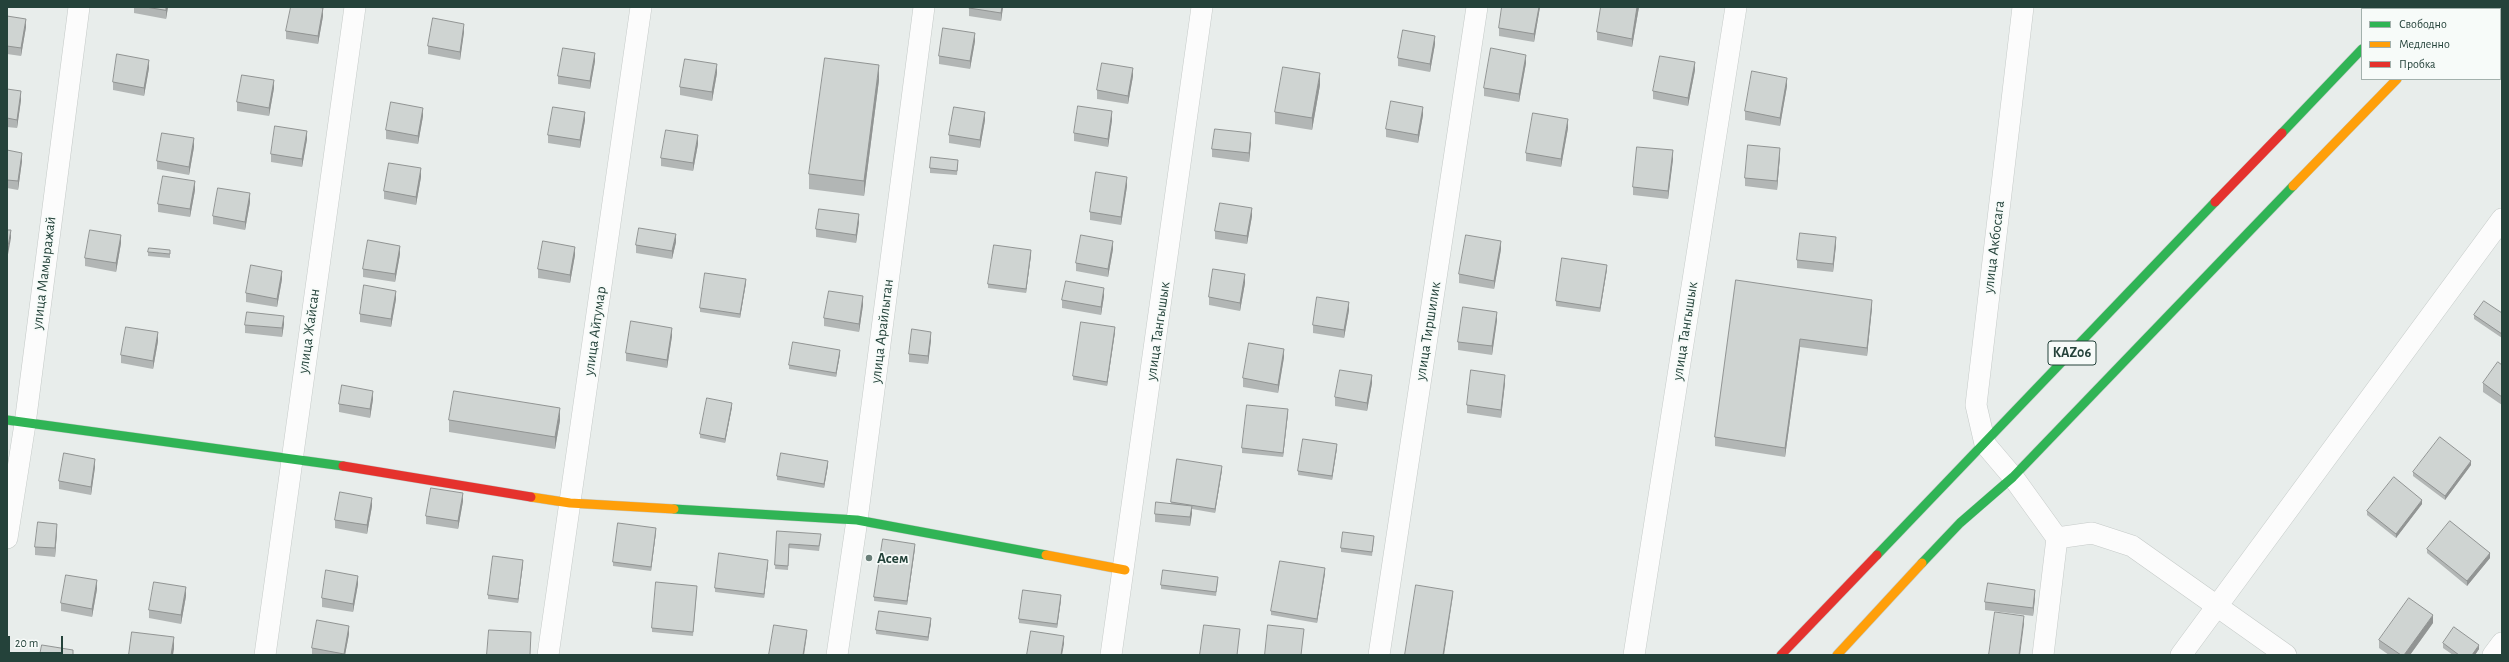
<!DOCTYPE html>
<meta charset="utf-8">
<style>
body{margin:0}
#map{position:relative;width:2509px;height:662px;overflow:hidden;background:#e8edeb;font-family:"Alegreya Sans",sans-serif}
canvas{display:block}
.frame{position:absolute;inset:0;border:8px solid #24423a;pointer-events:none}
.legend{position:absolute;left:2361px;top:8px;width:140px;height:72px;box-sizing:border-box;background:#f7fbf9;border:1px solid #a3b1ad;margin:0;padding:5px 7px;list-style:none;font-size:12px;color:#24423a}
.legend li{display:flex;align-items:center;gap:8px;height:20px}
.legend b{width:20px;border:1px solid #a3b1ad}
.scale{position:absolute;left:8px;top:636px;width:55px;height:18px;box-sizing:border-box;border:2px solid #24423a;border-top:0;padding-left:5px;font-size:12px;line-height:14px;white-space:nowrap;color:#24423a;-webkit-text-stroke:3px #f7fbf9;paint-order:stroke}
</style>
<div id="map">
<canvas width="2509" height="662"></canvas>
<div class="frame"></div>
<ul class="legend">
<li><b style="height:5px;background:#30b455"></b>Свободно</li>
<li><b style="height:5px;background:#ff9f0a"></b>Медленно</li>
<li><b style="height:5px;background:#e5322d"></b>Пробка</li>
</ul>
<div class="scale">20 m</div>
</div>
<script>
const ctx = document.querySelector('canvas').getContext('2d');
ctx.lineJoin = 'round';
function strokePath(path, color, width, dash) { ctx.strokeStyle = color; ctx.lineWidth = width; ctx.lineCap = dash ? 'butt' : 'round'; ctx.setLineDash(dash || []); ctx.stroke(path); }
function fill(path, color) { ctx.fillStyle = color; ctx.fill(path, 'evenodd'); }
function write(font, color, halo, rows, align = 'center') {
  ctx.font = font + ' "Alegreya Sans",sans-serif'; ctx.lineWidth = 3.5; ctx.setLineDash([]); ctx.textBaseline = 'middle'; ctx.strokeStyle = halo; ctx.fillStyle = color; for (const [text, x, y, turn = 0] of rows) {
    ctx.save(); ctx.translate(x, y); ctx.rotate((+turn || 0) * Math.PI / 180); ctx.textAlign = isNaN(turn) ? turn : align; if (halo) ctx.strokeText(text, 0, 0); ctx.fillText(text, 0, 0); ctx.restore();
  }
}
const street = new Path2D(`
 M2023,7L1976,405L1985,444L2013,477L2057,538L2092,533L2132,546L2286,655
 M2500,34L2502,36
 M7,538L25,424L79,7
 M265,655L355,7
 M548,655L641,7
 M837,655L857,520L924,7
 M1111,655L1202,7
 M1379,655L1477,7
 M1634,655L1736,7
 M2043,655L2057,538
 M2181,655L2502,219
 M2493,655L2502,643`);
const fast = new Path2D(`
 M2400,9L2402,7
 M2282,133L2362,49
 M7,420L343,466
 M674,509L857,520L1046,555
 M1877,555L2215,202
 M1922,563L1960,523L2013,477L2293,186`);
const slow = new Path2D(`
 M2465,9L2467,7
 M2293,186L2397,79
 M531,497L570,503L674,509
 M1046,555L1125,570
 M1837,655L1922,563`);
const jam = new Path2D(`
 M2215,202L2282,133
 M343,466L531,497
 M1781,655L1877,555`);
const wall = new Path2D(`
 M134,7H168L166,19L134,13Z
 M969,7H1003L1001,21L969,16Z
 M1540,7L1534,42L1499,36V28Z
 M1639,7L1632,47L1597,40V32Z
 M7,16L26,27L21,56L7,54Z
 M323,16L318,44L286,39V31Z
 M464,32L460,60L428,54V46Z
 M975,41L970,69L939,64V56Z
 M1435,44L1430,72L1398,66V58Z
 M595,61L590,89L558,84V76Z
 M1526,63L1519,102L1484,96V88Z
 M149,68L144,96L113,90V82Z
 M1695,70L1688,106L1653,99V91Z
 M717,73L712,101L680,95V87Z
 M1133,76L1128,104L1097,99V90Z
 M879,80L864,196L809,189V174Z
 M1320,85L1312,130L1275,124V112Z
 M1787,86L1780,126L1745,120V111Z
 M274,88L269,116L237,111V102Z
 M7,89L21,100L17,128L7,127Z
 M1423,115L1418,143L1386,137V129Z
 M423,116L418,144L386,139V130Z
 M585,120L580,148L548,143V135Z
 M985,120L980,148L949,143V135Z
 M1112,120L1108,147L1074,141V133Z
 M1568,128L1561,167L1526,161V153Z
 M307,139L302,167L271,162V154Z
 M1251,142L1249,162L1212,157V149Z
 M698,144L693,171L661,166V158Z
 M194,147L189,175L157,169V161Z
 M7,150L22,161L18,190L7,188Z
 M1780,156L1777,190L1745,186V178Z
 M1673,159L1668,199L1633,195V187Z
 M958,164L957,175L930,173V168Z
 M421,177L416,205L384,199V191Z
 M1127,186L1121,225L1090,220V212Z
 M195,190L190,217L158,212V204Z
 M250,202L245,230L213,224V216Z
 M1252,216L1247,244L1215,239V231Z
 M859,222L856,243L816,237V229Z
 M676,242L672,259L636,253V245Z
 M121,243L116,272L85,266V258Z
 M1836,245L1833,272L1797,268V260Z
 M1113,249L1108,277L1076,271V263Z
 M1501,249L1494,289L1459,283V274Z
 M148,252L170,254V258L148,256Z
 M400,254L395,282L363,277V269Z
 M575,255L570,283L538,278V269Z
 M1031,255L1026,293L988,288V284Z
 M1607,269L1600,312L1556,306V301Z
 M282,279L277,307L246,302V293Z
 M1736,280L1872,308L1867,356L1800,347L1785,457L1715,446V437Z
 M746,283L740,318L700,312V308Z
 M1245,283L1240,311L1209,305V297Z
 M1104,296L1101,315L1062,308V300Z
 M396,299L391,327L360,322V314Z
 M863,305L859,332L824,326V318Z
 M1349,310L1344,338L1313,333V325Z
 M2502,313V338L2474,319V315Z
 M1497,320L1492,355L1458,350V342Z
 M284,324L282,337L245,333V325Z
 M1115,332L1107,386L1073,380V376Z
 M672,336L667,368L626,361V353Z
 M931,340L928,364L909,362V354Z
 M158,341L153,369L121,363V355Z
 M840,354L836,377L789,369V365Z
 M1284,357L1278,393L1243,387V378Z
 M2502,365V405L2483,392V383Z
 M1372,383L1367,411L1335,406V397Z
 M1505,383L1501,418L1467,413V405Z
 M373,399L370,418L339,412V404Z
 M732,407L725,443L700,438V434Z
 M1288,413L1283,457L1242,453V448Z
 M449,420H560L555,449L449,432Z
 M1337,448L1332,480L1298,475V471Z
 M1177,459L1222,470L1215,513L1192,509L1190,526L1155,522V514L1171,503Z
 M828,465L824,488L777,480V476Z
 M2471,465L2445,500L2413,476V472Z
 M95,467L91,495L59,489V481Z
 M463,501L458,529L426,524V516Z
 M2422,504L2396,538L2367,515V511Z
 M372,506L367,534L335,528V520Z
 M777,531L821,538L819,551L789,548L788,570L775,569Z
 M57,532L55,557L35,555V547Z
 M656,532L651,571L613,566V562Z
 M1374,540L1372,556L1341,552V548Z
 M915,548L907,605L874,601V597Z
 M2427,549L2490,558L2467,586L2427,553Z
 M523,564L518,603L488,599V595Z
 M768,564L764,598L715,592V588Z
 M1325,573L1317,623L1271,615V611Z
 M1218,581L1216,596L1161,589V585Z
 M358,584L353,612L322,607V598Z
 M97,589L92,617L61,611V603Z
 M697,590L693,636L652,632V628Z
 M186,596L181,624L149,618V610Z
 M2035,598L2033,616L1985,610V602Z
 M1061,600L1057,628L1019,623V619Z
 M931,623L928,641L876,634V630Z
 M2433,623L2410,655H2389L2379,648V640Z
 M349,634L345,655H312V648Z
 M2443,643L2479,649L2475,655H2453L2443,648Z`);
const shadedWall = new Path2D(`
 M166,7H168L166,19Z
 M1002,7H1003L1001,21V13Z
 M1539,7H1540L1534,42V34Z
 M1637,7H1639L1632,47V39Z
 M323,8V16L318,44V36Z
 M26,19V27L21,56V48Z
 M464,24V32L460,60V52Z
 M975,33V41L970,69V61Z
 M1435,36V44L1430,72V64Z
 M595,53V61L590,89V81Z
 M1526,55V63L1519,102V94Z
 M149,60V68L144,96V88Z
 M1695,62V70L1688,106V98Z
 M717,64V73L712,101V92Z
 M879,65V80L864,196V181Z
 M1133,68V76L1128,104V96Z
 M1320,73V85L1312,130V118Z
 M1787,78V86L1780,126V118Z
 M274,80V88L269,116V108Z
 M21,91V100L17,128V120Z
 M1423,107V115L1418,143V135Z
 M423,108V116L418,144V136Z
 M1112,111V120L1108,147V139Z
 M585,112V120L580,148V140Z
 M985,112V120L980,148V140Z
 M1568,119V128L1561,167V159Z
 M307,131V139L302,167V159Z
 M1251,133V142L1249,162V153Z
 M698,135V144L693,171V163Z
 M194,138V147L189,175V167Z
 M1780,148V156L1777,190V181Z
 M1673,150V159L1668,199V191Z
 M22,153V161L18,190V181Z
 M421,168V177L416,205V197Z
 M1127,177V186L1121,225V217Z
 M195,181V190L190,217V209Z
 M250,193V202L245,230V222Z
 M1252,208V216L1247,244V236Z
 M859,214V222L856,243V235Z
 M11,230V238L7,260V252Z
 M676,234V242L672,259V251Z
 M121,235V243L116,272V263Z
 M1836,237V245L1833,272V264Z
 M1113,241V249L1108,277V269Z
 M1501,241V249L1494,289V281Z
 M400,246V254L395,282V274Z
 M575,247V255L570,283V275Z
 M1031,250V255L1026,293V289Z
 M1607,265V269L1600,312V308Z
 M282,271V279L277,307V299Z
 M1245,274V283L1240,311V303Z
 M746,279V283L740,318V314Z
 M1104,288V296L1101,315V307Z
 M396,291V299L391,327V319Z
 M863,296V305L859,332V324Z
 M1872,300V308L1867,356V348Z
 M1349,302V310L1344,338V330Z
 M1497,312V320L1492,355V346Z
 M284,316V324L282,337V328Z
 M1115,327V332L1107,386V382Z
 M672,328V336L667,368V360Z
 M158,332V341L153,369V361Z
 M931,332V340L928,364V356Z
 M1800,339V347L1785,457V448Z
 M1284,349V357L1278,393V385Z
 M840,350V354L836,377V373Z
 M1372,375V383L1367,411V403Z
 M1505,375V383L1501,418V410Z
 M373,391V399L370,418V409Z
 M732,403V407L725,443V439Z
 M560,408V420L555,449V437Z
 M1288,409V413L1283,457V453Z
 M1337,444V448L1332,480V476Z
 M95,459V467L91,495V487Z
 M828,461V465L824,488V484Z
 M2471,461V465L2445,500V496Z
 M1222,466V470L1215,513V509Z
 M463,493V501L458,529V521Z
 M372,498V506L367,534V525Z
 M2422,500V504L2396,538V534Z
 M1192,506V514L1190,526V517Z
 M57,524V532L55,557V548Z
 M656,528V532L651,571V567Z
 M915,544V548L907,605V601Z
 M2490,553V558L2467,586V581Z
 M523,560V564L518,603V599Z
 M768,560V564L764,598V594Z
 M1325,568V573L1317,623V619Z
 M358,576V584L353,612V604Z
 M97,580V589L92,617V609Z
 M186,587V596L181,624V615Z
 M2035,590V598L2033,616V608Z
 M1453,591V595L1444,655H1443Z
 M1061,595V600L1057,628V624Z
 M2433,615V623L2410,655H2404Z
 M2024,616V624L2020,655H2019Z
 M931,618V623L928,641V637Z
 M349,626V634L345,655H344Z
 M807,630V634L804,655H803Z
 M1064,636V644L1062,655H1061Z
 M174,637V649L173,655H171Z
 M2479,645V649L2475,655H2472Z`);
const building = new Path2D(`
 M146,7H166V10Z
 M291,7H317L323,8L318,36L286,31Z
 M969,7H1002L1001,13L969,8Z
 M1502,7H1539L1534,34L1499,28Z
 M1601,7H1637L1632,39L1597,32Z
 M7,16L26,19L21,48L7,46Z
 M433,18L464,24L460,52L428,46Z
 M943,28L975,33L970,61L939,56Z
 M1403,30L1435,36L1430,64L1398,58Z
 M563,48L595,53L590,81L558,76Z
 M1491,48L1526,55L1519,94L1484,88Z
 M117,54L149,60L144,88L113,82Z
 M1660,56L1695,62L1688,98L1653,91Z
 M825,58L879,65L864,181L809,174Z
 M685,59L717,64L712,92L680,87Z
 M1102,63L1133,68L1128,96L1097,90Z
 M1283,67L1320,73L1312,118L1275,112Z
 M1752,71L1787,78L1780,118L1745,111Z
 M242,75L274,80L269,108L237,102Z
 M7,89L21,91L17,120L7,118Z
 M1391,101L1423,107L1418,135L1386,129Z
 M391,102L423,108L418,136L386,130Z
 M1078,106L1112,111L1108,139L1074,133Z
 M553,107L585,112L580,140L548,135Z
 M954,107L985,112L980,140L949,135Z
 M1533,113L1568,119L1561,159L1526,153Z
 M275,126L307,131L302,159L271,154Z
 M1215,129L1251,133L1249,153L1212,149Z
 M666,130L698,135L693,163L661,158Z
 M162,133L194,138L189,167L157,161Z
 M1748,145L1780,148L1777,181L1745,178Z
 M1637,147L1673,150L1668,191L1633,187Z
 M7,150L22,153L18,181L7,180Z
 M931,157L958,160L957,171L930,168Z
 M389,163L421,168L416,197L384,191Z
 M1096,172L1127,177L1121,217L1090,212Z
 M163,176L195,181L190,209L158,204Z
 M218,188L250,193L245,222L213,216Z
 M1220,203L1252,208L1247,236L1215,231Z
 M819,209L859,214L856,235L816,229Z
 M639,228L676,234L672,251L636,245Z
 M7,230H11L7,252Z
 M90,230L121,235L116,263L85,258Z
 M1800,233L1836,237L1833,264L1797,260Z
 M1081,235L1113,241L1108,269L1076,263Z
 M1466,235L1501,241L1494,281L1459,274Z
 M368,240L400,246L395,274L363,269Z
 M543,241L575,247L570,275L538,269Z
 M994,245L1031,250L1026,289L988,284Z
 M149,248L170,250V254L148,252Z
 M1562,258L1607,265L1600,308L1556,301Z
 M251,265L282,271L277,299L246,293Z
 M1213,269L1245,274L1240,303L1209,297Z
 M705,273L746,279L740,314L700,308Z
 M1736,280L1872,300L1867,348L1800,339L1785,448L1715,437Z
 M1066,281L1104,288L1101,307L1062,300Z
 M364,285L396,291L391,319L360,314Z
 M829,291L863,296L859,324L824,318Z
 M1317,297L1349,302L1344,330L1313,325Z
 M2484,301L2502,313V334L2474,315Z
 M1463,307L1497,312L1492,346L1458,342Z
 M247,312L284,316L282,328L245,325Z
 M631,321L672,328L667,360L626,353Z
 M1081,322L1115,327L1107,382L1073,376Z
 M126,327L158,332L153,361L121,355Z
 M912,329L931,332L928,356L909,354Z
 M793,342L840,350L836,373L789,365Z
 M1249,343L1284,349L1278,385L1243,378Z
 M2498,362L2502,365V397L2483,383Z
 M1340,370L1372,375L1367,403L1335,397Z
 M1471,370L1505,375L1501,410L1467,405Z
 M342,385L373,391L370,409L339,404Z
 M454,391L560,408L555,437L449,420Z
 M707,398L732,403L725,439L700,434Z
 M1247,405L1288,409L1283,453L1242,448Z
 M2440,437L2471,461L2445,496L2413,472Z
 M1303,439L1337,444L1332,476L1298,471Z
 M64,453L95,459L91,487L59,481Z
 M781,453L828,461L824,484L777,476Z
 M1177,459L1222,466L1215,509L1171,502Z
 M2394,477L2422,500L2396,534L2367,511Z
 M431,488L463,493L458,521L426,516Z
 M340,492L372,498L367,525L335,520Z
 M1156,502L1192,506L1190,517L1155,514Z
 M2450,521L2490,553L2467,581L2427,549Z
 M38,522L57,524L55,548L35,547Z
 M618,523L656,528L651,567L613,562Z
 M777,531L821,534L819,546L789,544L788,566L775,565Z
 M1343,532L1374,536L1372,552L1341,548Z
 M883,539L915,544L907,601L874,597Z
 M719,553L768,560L764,594L715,588Z
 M493,556L523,560L518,599L488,595Z
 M1280,561L1325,568L1317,619L1271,611Z
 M326,570L358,576L353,604L322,598Z
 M1163,570L1218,577L1216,592L1161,585Z
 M66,575L97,580L92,609L61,603Z
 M154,582L186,587L181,615L149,610Z
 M656,582L697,586L693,632L652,628Z
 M1988,583L2035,590L2033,608L1985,602Z
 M1416,585L1453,591L1443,655H1405Z
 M1023,590L1061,595L1057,624L1019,619Z
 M2409,598L2433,615L2404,655H2401L2379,640Z
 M879,611L931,618L928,637L876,630Z
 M1995,612L2024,616L2019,655H1989Z
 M317,620L349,626L344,654L312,648Z
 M774,625L807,630L803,655H769Z
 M1204,625L1240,629L1237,655H1200Z
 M1268,625L1304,629L1301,655H1265Z
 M2454,627L2479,645L2472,655H2459L2443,643Z
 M489,630L531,632L530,655H487Z
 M1031,631L1064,636L1061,655H1027Z
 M132,632L174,637L171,655H129Z
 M42,645L73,650V655H40Z`);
const markers = [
 [869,558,4,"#697e78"]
];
const shields = [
 [2072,353,48]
];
const shieldNames = [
 ["KАZ06",2072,353]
];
const streetNames = [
 ["улица Акбосага",1994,247,-83],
 ["улица Мамыражай",44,273,-83],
 ["улица Жайсан",309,331,-82],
 ["улица Айтумар",595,331,-82],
 ["улица Арайлытан",882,331,-83],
 ["улица Тангышык",1158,331,-82],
 ["улица Тиршилик",1428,331,-81],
 ["улица Тангышык",1685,331,-81]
];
const poiNames = [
 ["Асем",877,558]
];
strokePath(street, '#c5cac8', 22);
strokePath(fast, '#c3cbc8', 10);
strokePath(slow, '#c3cbc8', 10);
strokePath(jam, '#c3cbc8', 10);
strokePath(street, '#fcfcfc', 21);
strokePath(fast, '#30b455', 9);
strokePath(slow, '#ff9f0a', 9);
strokePath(jam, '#e5322d', 9);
fill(wall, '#b2b6b5');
fill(shadedWall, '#919493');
fill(building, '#cfd4d2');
strokePath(building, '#919493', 1);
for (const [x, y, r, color] of markers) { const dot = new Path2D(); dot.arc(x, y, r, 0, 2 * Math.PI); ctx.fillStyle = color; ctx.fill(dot); strokePath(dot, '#f7fbf9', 1.5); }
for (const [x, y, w] of shields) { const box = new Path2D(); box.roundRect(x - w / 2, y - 12, w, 24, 3); ctx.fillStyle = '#f7fbf9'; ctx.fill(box); strokePath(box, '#24423a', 1); }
write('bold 14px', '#24423a', null, shieldNames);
write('15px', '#24423a', '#f7fbf9', streetNames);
write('bold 15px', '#24423a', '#f7fbf9', poiNames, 'left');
</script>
